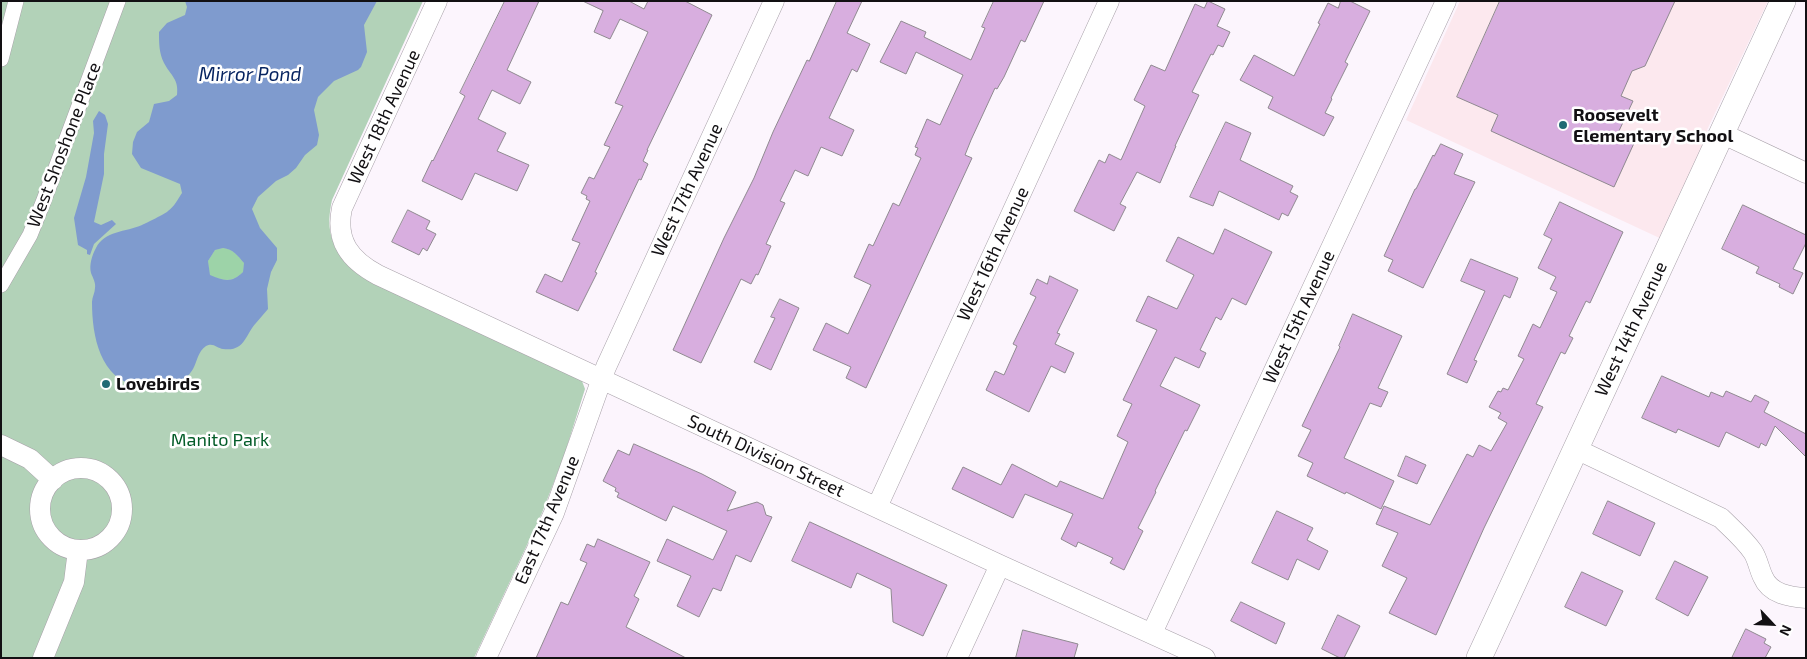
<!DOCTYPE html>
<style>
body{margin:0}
#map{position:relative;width:1807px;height:659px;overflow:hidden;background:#fcf5fd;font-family:"Exo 2",sans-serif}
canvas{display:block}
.frame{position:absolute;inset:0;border:2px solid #121013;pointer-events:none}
.north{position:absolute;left:1747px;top:599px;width:50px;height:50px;-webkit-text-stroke:4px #fff;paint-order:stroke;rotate:115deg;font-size:14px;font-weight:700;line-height:20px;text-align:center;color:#121013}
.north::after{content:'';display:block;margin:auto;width:18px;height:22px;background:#121013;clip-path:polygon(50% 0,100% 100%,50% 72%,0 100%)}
</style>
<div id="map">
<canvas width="1807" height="659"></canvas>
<div class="frame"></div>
<div class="north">N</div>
</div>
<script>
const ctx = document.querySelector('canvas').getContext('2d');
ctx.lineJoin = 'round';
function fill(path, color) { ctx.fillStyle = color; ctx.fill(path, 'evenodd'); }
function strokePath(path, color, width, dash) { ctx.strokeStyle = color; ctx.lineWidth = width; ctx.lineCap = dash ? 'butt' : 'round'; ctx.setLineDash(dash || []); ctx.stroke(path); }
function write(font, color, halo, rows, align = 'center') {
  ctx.font = font + ' "Exo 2",sans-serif'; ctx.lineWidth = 5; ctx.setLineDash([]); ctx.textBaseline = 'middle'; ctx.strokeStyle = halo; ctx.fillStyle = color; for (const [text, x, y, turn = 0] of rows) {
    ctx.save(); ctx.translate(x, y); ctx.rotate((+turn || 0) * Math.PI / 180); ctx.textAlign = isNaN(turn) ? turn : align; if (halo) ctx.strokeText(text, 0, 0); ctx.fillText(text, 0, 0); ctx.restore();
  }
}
const education = new Path2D(`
 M1460,1H1768L1707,130L1711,141L1666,241L1406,120Z`);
const green = new Path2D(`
 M1,1H423L332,200C326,228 330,243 348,265L582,381L585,389L564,456L542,513L474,658H1Z`);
const forest = new Path2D(`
 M223,248C233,249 238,256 244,263L243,272C232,283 224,280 210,276L208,261L215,250Z`);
const water = new Path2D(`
 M185,1H377L364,25L367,52L361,67L358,70L334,81L318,97L314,110L319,135L317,145L305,155L296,168L288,175L276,181L258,197L252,209L260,228L277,248V260L271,272L267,289L268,309C264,314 260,318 256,323C245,335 245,352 223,349C217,348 213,342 206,346C198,351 197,362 193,369C190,375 179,384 173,386C162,390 150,388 139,386C100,380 92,336 92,302C92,297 95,293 95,288C96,283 93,278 91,273C89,265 92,255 96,248C104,231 126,232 142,225C146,223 165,214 168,211C174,207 178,199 182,193L180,184L141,168L132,154L133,142L137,132L149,122L154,104L169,101L177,95C179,79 171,76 164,63C159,53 159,43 159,32L167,23L185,15L187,7ZM223,248C233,249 238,256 244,263L243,272C232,283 224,281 210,275L208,261L215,250Z
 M99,111L105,115L108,124L104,154V174L94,222L101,225L112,220L116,224L94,244L90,255L87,254V250L78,245L74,218L86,177L94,133L93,121Z`);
const building = new Path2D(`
 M505,1H539L507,70L531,82L520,104L492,90L478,119L506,133L497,151L529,165L517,191L475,173L462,200L422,181L432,160L433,161L465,96L460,93Z
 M583,1H629L644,9L648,1H685L712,15L647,150H648L643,161L648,164L641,180L639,179L595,272L597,273L578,311L536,292L545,274L562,282L580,243L572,240L590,201L586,199L587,196L581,193L589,177L594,179L610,147L604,145L623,106L615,103L648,32L620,19L610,39L594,32L603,11Z
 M837,1H862L847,33L870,44L857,72L852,69L829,118L854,130L842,156L821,147L808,176L795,170L780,201L785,203L766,244L771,246L758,275L756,274L751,284L741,279L701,363L673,350L724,238L754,178L773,132L807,60L809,61Z
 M994,1H1044L1025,42L1021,40L1004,77L997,89L995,88L971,140L965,155L972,158L866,388L846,378L851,367L813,350L826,323L848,334L871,285L854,277L869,244L873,246L893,203L899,206L921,158L915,155L918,148L915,147L927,119L940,125L963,75L916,52L906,74L880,62L901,21L926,32L924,37L971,60L985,28L982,27Z
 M1208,1L1225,9L1217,26L1230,32L1223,47L1218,45L1213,55L1211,54L1192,92L1199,95L1175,146H1176L1160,183L1137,172L1120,204L1126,207L1114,231L1074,211L1099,160L1105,163L1109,154L1121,160L1145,106L1134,100L1151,65L1165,71L1195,4L1204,8Z
 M1341,1H1350L1370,11L1345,62L1348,64L1331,98L1332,99L1325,113L1334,117L1324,136L1268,108L1273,97L1240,80L1254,55L1294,76L1320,24L1318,23L1328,3L1338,8Z
 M1500,1H1675L1645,66L1632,71L1621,96L1633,101L1618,133L1635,141L1614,187L1491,131L1498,115L1457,97Z
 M1226,122L1251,133L1240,160L1293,186L1290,192L1298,196L1288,216L1282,213L1279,220L1219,191L1213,206L1190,197Z
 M1441,144L1463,154L1454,174L1475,182L1423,288L1388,271L1393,260L1384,256L1415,189H1416L1433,155L1434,156Z
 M1560,202L1623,232L1590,303L1586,301L1569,336L1573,338L1565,354L1561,352L1536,404L1543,407L1484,528L1436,635L1389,613L1407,578L1382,566L1398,533L1376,524L1384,506L1430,525L1467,454L1473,457L1479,445L1491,451L1507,423L1498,418L1501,413L1489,407L1498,391L1501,392L1503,388L1508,390L1524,359L1518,356L1533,324L1540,328L1557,292L1550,289L1556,277L1538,268L1552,239L1544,235Z
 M1743,205L1806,235V243L1793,269L1803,273L1793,294L1779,287L1780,284L1756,273L1759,267L1722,249Z
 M408,210L430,221L426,229L436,234L427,251L423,248L419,255L392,242Z
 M1225,229L1272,252L1246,305L1232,298L1221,320L1216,317L1200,350L1206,353L1199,368L1175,357L1160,386L1200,405L1187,431L1185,430L1155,491L1156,492L1138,528L1143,531L1124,570L1110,563L1113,558L1078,542L1076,547L1061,539L1073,514L1025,494L1013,518L952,489L963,467L1001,485L1012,464L1057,487L1060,481L1103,499L1128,442L1117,436L1132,404L1123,400L1157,330L1136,321L1148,296L1177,309L1194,275L1166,261L1178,237L1213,254Z
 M1471,259L1518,278L1510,298L1504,295L1474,360L1477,361L1467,383L1447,374L1485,291L1461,281Z
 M1050,276L1078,290L1057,333L1060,334L1055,344L1074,353L1065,373L1051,366L1029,412L986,390L995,371L1004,375L1017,346L1013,344L1036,297L1030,294L1037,279L1047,284Z
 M780,299L799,308L771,370L754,362L775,318L771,317Z
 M1353,314L1402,336L1378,388L1388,392L1381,407L1370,403L1344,458L1394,481L1381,509L1346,492L1345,494L1307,476L1313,463L1298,456L1311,430L1302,426L1340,347L1339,346Z
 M1662,376L1709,397L1711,392L1723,397L1726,391L1751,402L1755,395L1769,402L1764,412L1806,434V457L1775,426L1766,446L1761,443L1759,448L1726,432L1719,447L1678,429L1676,433L1642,418Z
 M634,444L702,474L736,492L727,511L757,502L763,505L766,515L772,517L751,562L736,555L721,591L713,588L699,617L677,606L691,576L657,561L667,539L713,560L727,531L673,506L666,521L617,497L619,493L615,491L616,488L603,481L618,450L629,455Z
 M1406,456L1426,465L1417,484L1398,476Z
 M1608,501L1655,523L1640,556L1593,534Z
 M1277,511L1313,528L1307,540L1328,551L1319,570L1297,559L1288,580L1252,563Z
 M810,522L947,585L923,636L893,622L891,589L857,573L851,588L792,561Z
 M598,539L650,562L634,596L639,599L626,627L686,658H536L561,602L568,605L587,563L580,560L587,544L594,547Z
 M1675,561L1708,577L1688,616L1656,599Z
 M1582,572L1623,591L1606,626L1565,607Z
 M1241,602L1285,623L1276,644L1231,621Z
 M1338,615L1360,626L1344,658H1340L1322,649Z
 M1746,629L1766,639L1764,643L1771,647L1765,658H1732Z
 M1023,630L1078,644L1074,658H1016Z`);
const pedestrian = new Path2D(`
 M1,59L16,1
 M1,285L30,235L44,200L118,1`);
const minor = new Path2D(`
 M437,1L342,208C335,241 350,260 378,275L1000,565L1205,658
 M1721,133L1806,173
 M1,445L30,459L53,480
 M1576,449L1721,518C1732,529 1744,539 1753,552C1758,560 1759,569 1763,577C1770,594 1790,597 1806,598
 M40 509a41 41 0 1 1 82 0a41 41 0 1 1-82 0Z
 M877,507L1109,1
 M1152,633L1446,1
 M43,658L74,582L78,550
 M486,658L554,513L606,367L774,1
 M957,658L1000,565`);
const tertiary = new Path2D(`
 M1479,658L1783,1`);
const markers = [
 [1563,125,5,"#206a74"],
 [106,384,5,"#206a74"]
];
const poiNames = [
 ["Roosevelt",1573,115],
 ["Elementary School",1573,136],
 ["Lovebirds",116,384]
];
const streetNames = [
 ["West 18th Avenue",384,117,-65],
 ["West Shoshone Place",64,145,-69],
 ["West 17th Avenue",687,190,-65],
 ["West 16th Avenue",993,254,-65],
 ["West 15th Avenue",1299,317,-65],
 ["West 14th Avenue",1631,329,-65],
 ["South Division Street",766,456,25],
 ["East 17th Avenue",547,520,-67]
];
const parkNames = [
 ["Manito Park",220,440]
];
const waterNames = [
 ["Mirror Pond",250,75]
];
fill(education, '#fce8ee');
fill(green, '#b2d2b8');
fill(forest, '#9dd3a8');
fill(water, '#7f9bce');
fill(building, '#d8aedf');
strokePath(building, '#8f8990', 1);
strokePath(pedestrian, '#a8a1a9', 16);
strokePath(minor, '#a8a1a9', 21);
strokePath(tertiary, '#a8a1a9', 26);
strokePath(pedestrian, '#fff', 15);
strokePath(minor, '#fff', 20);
strokePath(tertiary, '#fff', 25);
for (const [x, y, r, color] of markers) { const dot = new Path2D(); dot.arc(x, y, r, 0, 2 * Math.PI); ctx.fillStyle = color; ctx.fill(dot); strokePath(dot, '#fff', 2); }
write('bold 18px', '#121013', '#fff', poiNames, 'left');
write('18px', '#121013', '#fff', streetNames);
write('18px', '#055d2a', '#fff', parkNames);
write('italic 19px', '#072460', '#fff', waterNames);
</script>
